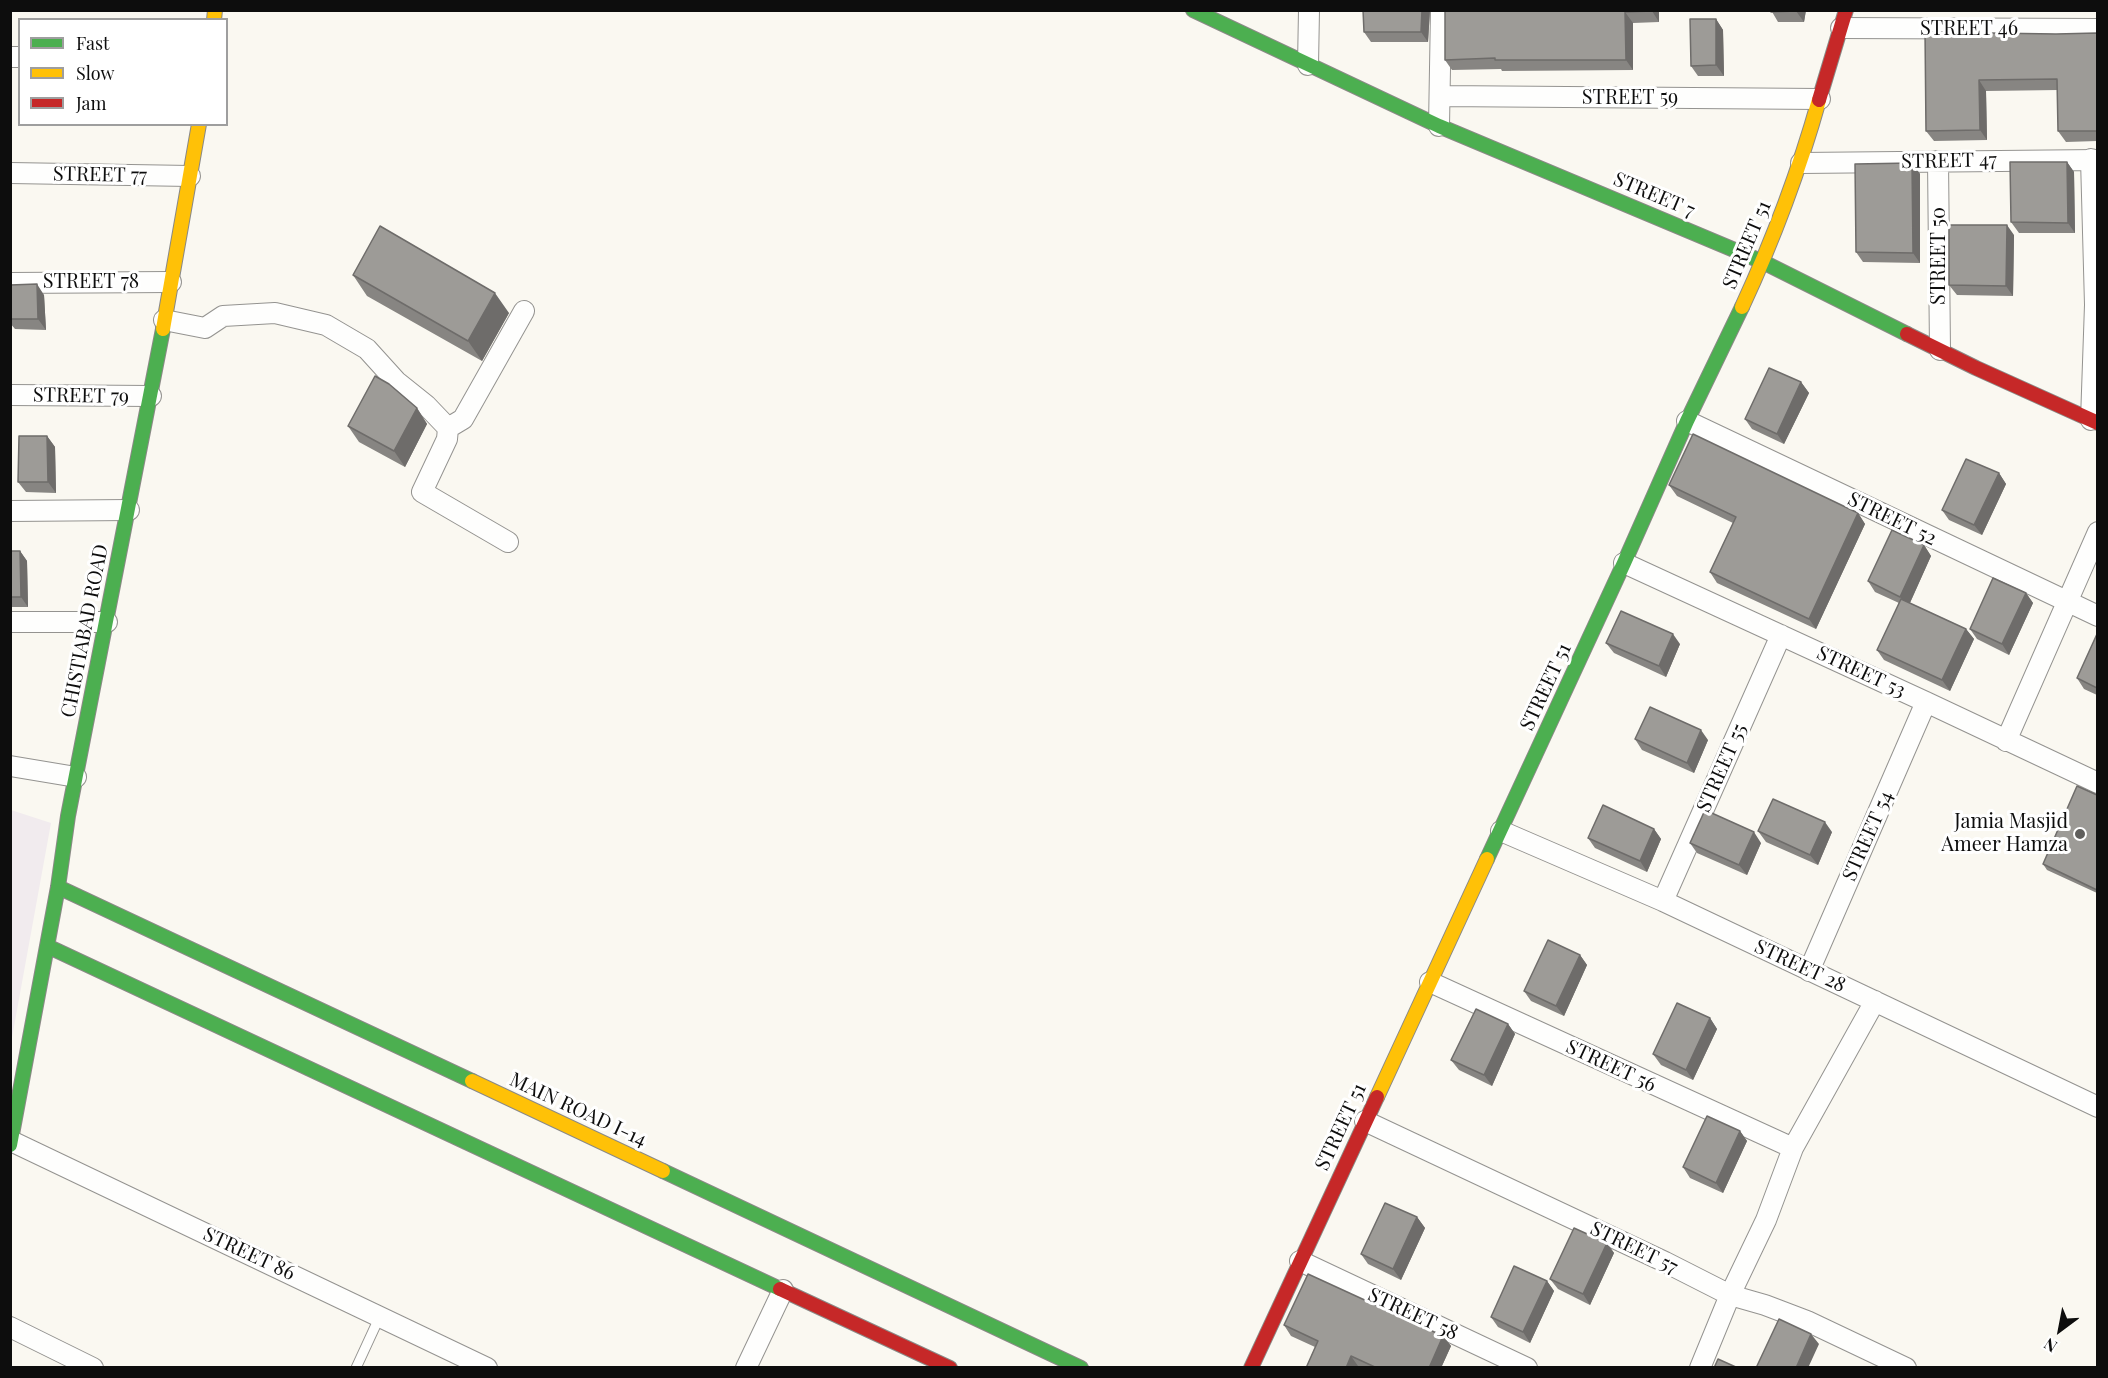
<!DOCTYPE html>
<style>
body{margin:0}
#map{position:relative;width:2108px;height:1378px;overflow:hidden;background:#faf8f1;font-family:"Playfair Display",serif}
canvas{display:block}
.frame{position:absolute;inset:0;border:12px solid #0d0d0d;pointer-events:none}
.legend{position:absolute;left:18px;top:18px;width:210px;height:108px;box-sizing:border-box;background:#fff;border:2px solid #9e9e9e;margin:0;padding:8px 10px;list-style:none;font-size:18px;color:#0d0d0d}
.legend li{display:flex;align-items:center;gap:12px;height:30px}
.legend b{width:30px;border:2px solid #9e9e9e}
.north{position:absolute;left:2030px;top:1300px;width:60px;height:60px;-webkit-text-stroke:4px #fff;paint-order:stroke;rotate:212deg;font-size:16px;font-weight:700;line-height:24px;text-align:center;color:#0d0d0d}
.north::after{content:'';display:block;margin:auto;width:21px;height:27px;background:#0d0d0d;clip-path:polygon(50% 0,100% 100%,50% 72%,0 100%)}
</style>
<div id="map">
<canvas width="2108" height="1378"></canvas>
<div class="frame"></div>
<ul class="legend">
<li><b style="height:8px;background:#4caf50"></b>Fast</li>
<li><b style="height:8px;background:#ffc107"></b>Slow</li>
<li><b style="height:8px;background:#c62828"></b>Jam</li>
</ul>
<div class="north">N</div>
</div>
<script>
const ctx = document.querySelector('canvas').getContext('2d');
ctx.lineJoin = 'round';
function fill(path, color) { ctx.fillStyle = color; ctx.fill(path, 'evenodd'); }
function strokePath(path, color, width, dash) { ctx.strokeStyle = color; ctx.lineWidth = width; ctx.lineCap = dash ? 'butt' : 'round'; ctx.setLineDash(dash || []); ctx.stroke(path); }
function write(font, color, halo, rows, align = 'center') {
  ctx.font = font + ' "Playfair Display",serif'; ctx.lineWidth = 6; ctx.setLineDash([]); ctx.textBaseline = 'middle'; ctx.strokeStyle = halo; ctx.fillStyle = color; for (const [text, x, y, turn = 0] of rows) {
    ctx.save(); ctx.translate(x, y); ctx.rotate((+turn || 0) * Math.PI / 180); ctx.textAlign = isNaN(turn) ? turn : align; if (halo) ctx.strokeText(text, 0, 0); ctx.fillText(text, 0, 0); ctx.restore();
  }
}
const industrial = new Path2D(`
 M11,810L51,823L11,1043L10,810Z`);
const lane = new Path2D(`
 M356,1368L380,1316`);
const street = new Path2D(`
 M1841,28L2098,29
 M10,57H20
 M1308,65L1309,10
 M1440,96L1820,99
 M1439,126L1441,10
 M2091,159L2095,305L2091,420
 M1938,161L1940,350
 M1801,163L2098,160
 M10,173L190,176
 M10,283L171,282
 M164,320L205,328L223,316L275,313L326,325L367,349L396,381L426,405L448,428L447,439L422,492L508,542
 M10,395L151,396
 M1687,421L2098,616
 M448,428L463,419L524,311
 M10,511L129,510
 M1624,563L1926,702L2098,783
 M10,622H107
 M2006,741L2098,532
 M10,766L76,777
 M1501,831L1663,901L2098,1107
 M1663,901L1781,635
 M1809,971L1926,702
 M1430,982L1793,1148
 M1365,1121L1665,1262L1730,1295L1765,1305L1807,1321L1906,1368
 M11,1141L487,1368
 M1300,1261L1527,1368
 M10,1327L93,1368
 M746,1368L783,1290
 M1700,1368L1730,1295L1766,1220L1793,1148L1875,1001`);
const fast = new Path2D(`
 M1193,10L1439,126L1763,262L1907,334
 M1487,859L1624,563L1687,421L1742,307
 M58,887L472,1081
 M47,946L780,1289
 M10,1145L58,887L68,816L163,329
 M663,1171L1081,1368`);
const slow = new Path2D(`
 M214,20L215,10
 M1742,307C1773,240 1799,171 1819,100
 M163,329L199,124
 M472,1081L663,1171
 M1377,1097L1487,859`);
const jam = new Path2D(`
 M1819,100L1846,10
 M1907,334L1976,368L2098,423
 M780,1289L950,1368
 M1251,1368L1377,1097`);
const wall = new Path2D(`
 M1430,10L1428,42H1371L1364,32Z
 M1445,10H1659V22L1633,23V70L1502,71L1501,69L1452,70L1445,60Z
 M1771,10H1806L1804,22H1778Z
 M1716,19L1723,30L1724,76H1698L1691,66Z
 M1925,32L2056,34L2097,33V141L2066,142L2058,131V90L1986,91L1987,140L1934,141L1926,131Z
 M2067,162L2074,172L2075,233H2019L2011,222Z
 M1912,163L1920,174V263L1863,262L1856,252Z
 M2014,235L2013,296L1957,295L1949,285Z
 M353,275L509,313L482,361L367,296Z
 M10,285L44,295L46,330L15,329L10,323Z
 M1801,382L1809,393L1784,444L1752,429L1745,419Z
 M417,408L427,424L405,467L359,442L348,426Z
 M47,436L55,447L56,493L26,492L18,482Z
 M1999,473L2006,484L1982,535L1949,520L1942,510Z
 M1669,485L1858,513L1865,524L1816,629L1717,583L1710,572L1733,523L1677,496Z
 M1924,545L1931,556L1910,603L1966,629L1974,639L1950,691L1884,660L1877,650L1899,603L1875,592L1868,581Z
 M10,551H20L27,561L28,607H10Z
 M2026,593L2033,603L2009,655L1977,639L1970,629Z
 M2097,634V695L2084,689L2077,678Z
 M1606,643L1680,644L1666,677L1614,653Z
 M1635,739L1708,740L1694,773L1642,750Z
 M2097,795V893L2047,870L2043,864Z
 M1654,829L1661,839L1647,872L1595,848L1588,838Z
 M1758,831L1832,832L1818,865L1766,842Z
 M1690,843H1761L1747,875L1697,853Z
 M1580,955L1587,965L1564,1016L1531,1001L1524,991Z
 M1710,1018L1717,1029L1693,1080L1661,1065L1653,1054Z
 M1508,1024L1515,1034L1492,1086L1459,1070L1451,1060Z
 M1740,1131L1747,1141L1723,1193L1690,1178L1683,1167Z
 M1417,1217L1425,1228L1401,1280L1368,1264L1361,1254Z
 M1607,1243L1614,1253L1590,1305L1558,1289L1550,1279Z
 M1547,1281L1554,1291L1530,1343L1498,1327L1491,1317Z
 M1284,1325L1443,1336L1451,1346L1441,1368H1361L1358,1366V1368H1306L1315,1347L1291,1336Z`);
const shadedWall = new Path2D(`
 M1422,10H1430L1428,42L1421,32Z
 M1652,10H1659V22L1652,11Z
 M1797,10H1806L1804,22L1796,11Z
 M1625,12L1633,23V70L1626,60Z
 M1716,19L1723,30L1724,76L1716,65Z
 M1979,80L1986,91L1987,140L1980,130Z
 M2067,162L2074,172L2075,233L2068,223Z
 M1912,163L1920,174V263L1913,253Z
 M2007,225L2014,235L2013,296L2006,286Z
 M37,284L44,295L46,330L38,319Z
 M495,293L509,313L482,361L468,341Z
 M1801,382L1809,393L1784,444L1777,434Z
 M417,408L427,424L405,467L394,451Z
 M47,436L55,447L56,493L48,482Z
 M1999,473L2006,484L1982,535L1974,525Z
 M1858,513L1865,524L1816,629L1809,619Z
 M1924,545L1931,556L1908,607L1900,597Z
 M20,551L27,561L28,607L21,597Z
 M2026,593L2033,603L2009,655L2002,644Z
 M1966,629L1974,639L1950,691L1942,680Z
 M1673,634L1680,644L1666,677L1659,666Z
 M1701,730L1708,740L1694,773L1687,763Z
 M1825,822L1832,832L1818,865L1810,855Z
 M1654,829L1661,839L1647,872L1640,861Z
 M1754,832L1761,843L1747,875L1739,865Z
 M1580,955L1587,965L1564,1016L1556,1006Z
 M1710,1018L1717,1029L1693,1080L1686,1070Z
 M1508,1024L1515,1034L1492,1086L1484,1075Z
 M1740,1131L1747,1141L1723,1193L1716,1183Z
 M1417,1217L1425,1228L1401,1280L1393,1269Z
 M1607,1243L1614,1253L1590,1305L1583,1294Z
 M1547,1281L1554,1291L1530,1343L1523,1332Z
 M1811,1334L1819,1344L1808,1368H1796Z
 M1443,1336L1451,1346L1441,1368H1429Z
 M1351,1356L1358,1366V1368H1346Z`);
const building = new Path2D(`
 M1363,10H1422L1421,32H1364Z
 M1445,10H1652V11L1625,12L1626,60H1495V58L1445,60Z
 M1771,10H1797L1796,11L1771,12Z
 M1690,19H1716V65L1691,66Z
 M1925,32L2056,34L2097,33V131H2058L2057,79L1979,80L1980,130L1926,131Z
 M2010,162H2067L2068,223L2011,222Z
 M1912,163L1913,253L1856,252L1855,164Z
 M1949,225H2007L2006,286L1949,285Z
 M380,226L495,293L468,341L353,275Z
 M37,284L38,319H10V285Z
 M1769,368L1801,382L1777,434L1745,419Z
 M375,376L389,384L417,408L394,451L348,426Z
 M1693,434L1858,513L1809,619L1710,572L1736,517L1669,485Z
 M19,436H47L48,482H18Z
 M1966,459L1999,473L1974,525L1942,510Z
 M1892,530L1924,545L1900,597L1868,581Z
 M10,551H20L21,597H10Z
 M1993,578L2026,593L2002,644L1970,629Z
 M1901,599L1966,629L1942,680L1877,650Z
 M1621,611L1673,634L1659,666L1606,643Z
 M2097,634V688L2077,678Z
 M1650,707L1701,730L1687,763L1635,739Z
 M2077,786L2097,795V890L2043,864Z
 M1773,799L1825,822L1810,855L1758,831Z
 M1603,805L1654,829L1640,861L1588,838Z
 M1705,810L1754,832L1739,865L1690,843Z
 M1548,940L1580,955L1556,1006L1524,991Z
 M1677,1003L1710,1018L1686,1070L1653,1054Z
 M1476,1009L1508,1024L1484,1075L1451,1060Z
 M1707,1116L1740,1131L1716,1183L1683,1167Z
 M1385,1203L1417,1217L1393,1269L1361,1254Z
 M1574,1228L1607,1243L1583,1294L1550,1279Z
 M1514,1266L1547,1281L1523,1332L1491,1317Z
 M1308,1274L1443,1336L1429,1368H1377L1351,1356L1346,1368H1306L1318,1341L1284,1325Z
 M1779,1319L1811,1334L1796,1368H1756Z
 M1718,1359L1738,1368H1714Z`);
const markers = [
 [2080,834,6,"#605f5d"]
];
const streetNames = [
 ["STREET 46",1969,29],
 ["STREET 59",1630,98],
 ["STREET 47",1949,161,-1],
 ["STREET 77",100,175,1],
 ["STREET 7",1654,195,23],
 ["STREET 51",1747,245,-67],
 ["STREET 50",1939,256,-90],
 ["STREET 78",91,282],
 ["STREET 79",81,396,1],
 ["STREET 52",1892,519,26],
 ["CHISTIABAD ROAD",85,631,-79],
 ["STREET 53",1861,672,25],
 ["STREET 51",1546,687,-65],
 ["STREET 55",1722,768,-66],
 ["STREET 54",1868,836,-66],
 ["STREET 28",1800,966,25],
 ["STREET 56",1611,1066,25],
 ["MAIN ROAD I-14",578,1110,25],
 ["STREET 51",1341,1127,-65],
 ["STREET 57",1634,1248,26],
 ["STREET 86",249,1254,25],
 ["STREET 58",1413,1314,25]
];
const poiNames = [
 ["Jamia Masjid",2068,822],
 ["Ameer Hamza",2068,845]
];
fill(industrial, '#f1ebee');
strokePath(lane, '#949390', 11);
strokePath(street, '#949390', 22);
strokePath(fast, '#8a8986', 16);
strokePath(slow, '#8a8986', 16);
strokePath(jam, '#8a8986', 16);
strokePath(lane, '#fefefd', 9);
strokePath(street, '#fefefd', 20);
strokePath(fast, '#4caf50', 14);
strokePath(slow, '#ffc107', 14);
strokePath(jam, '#c62828', 14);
fill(wall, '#878582');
fill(shadedWall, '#6e6c6a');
fill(building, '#9d9b97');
strokePath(building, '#6e6c6a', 1.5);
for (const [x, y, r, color] of markers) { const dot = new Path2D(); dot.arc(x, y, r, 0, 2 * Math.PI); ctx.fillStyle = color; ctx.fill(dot); strokePath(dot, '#fff', 2); }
write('20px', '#0d0d0d', '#fff', streetNames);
write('20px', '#0d0d0d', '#fff', poiNames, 'right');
</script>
